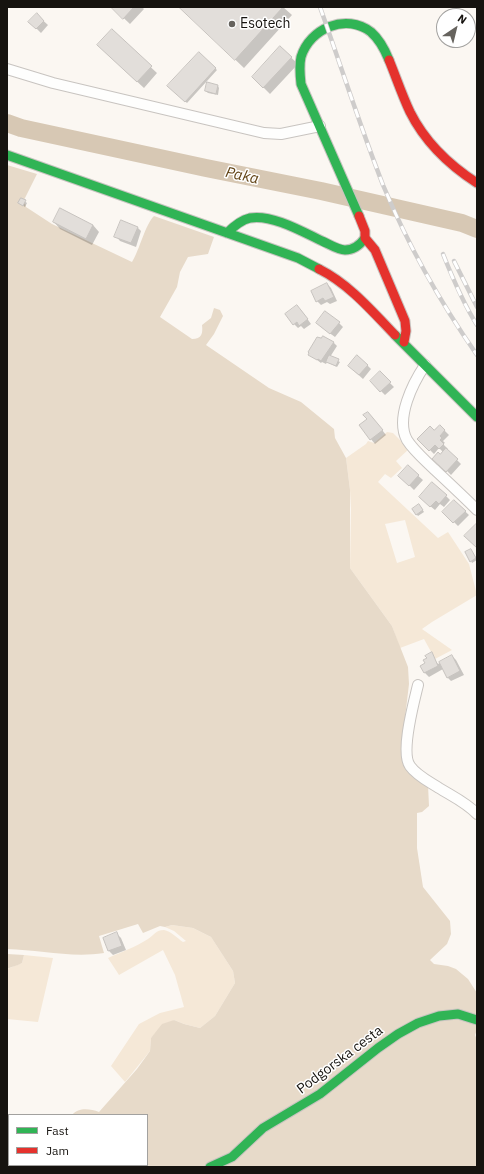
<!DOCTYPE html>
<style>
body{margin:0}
#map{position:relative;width:484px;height:1174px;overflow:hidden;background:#fbf7f2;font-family:"IBM Plex Sans",sans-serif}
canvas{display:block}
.frame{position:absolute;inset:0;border:8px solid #16130f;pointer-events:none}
.legend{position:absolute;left:8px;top:1114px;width:140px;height:52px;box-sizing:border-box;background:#fff;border:1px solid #a2a19f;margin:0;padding:5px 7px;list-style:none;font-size:12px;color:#16130f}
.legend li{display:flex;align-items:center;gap:8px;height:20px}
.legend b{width:20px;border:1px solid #a2a19f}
.north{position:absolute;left:436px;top:8px;width:40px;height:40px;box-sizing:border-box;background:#fff;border:1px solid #a2a19f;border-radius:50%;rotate:35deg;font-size:11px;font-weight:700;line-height:16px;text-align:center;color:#16130f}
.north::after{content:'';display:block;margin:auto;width:14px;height:18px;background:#66635e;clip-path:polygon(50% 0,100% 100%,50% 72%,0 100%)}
</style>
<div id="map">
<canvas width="484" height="1174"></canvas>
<div class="frame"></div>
<ul class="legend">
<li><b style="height:5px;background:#30b455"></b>Fast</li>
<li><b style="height:5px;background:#e5322d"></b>Jam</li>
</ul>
<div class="north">N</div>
</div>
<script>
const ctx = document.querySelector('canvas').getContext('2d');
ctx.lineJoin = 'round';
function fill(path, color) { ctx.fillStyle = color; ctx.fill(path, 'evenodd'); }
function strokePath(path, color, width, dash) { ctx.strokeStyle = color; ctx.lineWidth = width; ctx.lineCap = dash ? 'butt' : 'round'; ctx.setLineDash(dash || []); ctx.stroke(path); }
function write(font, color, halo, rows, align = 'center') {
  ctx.font = font + ' "IBM Plex Sans",sans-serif'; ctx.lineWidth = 3; ctx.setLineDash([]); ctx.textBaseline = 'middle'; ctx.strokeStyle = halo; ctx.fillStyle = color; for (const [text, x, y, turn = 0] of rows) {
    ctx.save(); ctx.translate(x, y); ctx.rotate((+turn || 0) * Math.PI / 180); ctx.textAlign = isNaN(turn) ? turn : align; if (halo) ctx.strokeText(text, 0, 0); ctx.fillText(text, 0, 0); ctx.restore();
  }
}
const green = new Path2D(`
 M387,432L393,433L409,449L396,461L402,468L391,478L385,474L378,482L438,538L448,532L469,564L477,595L432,622L422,629L452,650L435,659L424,639L400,648L392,626L350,568L351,509L350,490L346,458L366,444L368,441L374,443ZM405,520L415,557L397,563L385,524Z
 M172,925L193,928L211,937L233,971L235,983L215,1016L200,1028L184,1024L174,1020L151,1038L150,1051L125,1082L111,1066L139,1024L160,1013L184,1007L175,975L163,950L119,975L108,958C121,952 136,947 148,939C154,935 156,930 164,930C171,931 177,938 183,942L186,941L174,931L165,927Z
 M24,955L53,958L38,1022L7,1019V969L22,963Z`);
const forest = new Path2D(`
 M7,165L37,174L24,200L26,207L52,224L132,262C140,249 145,225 154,216L214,237L208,254L188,257L180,272L177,287L160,317L192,339C202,339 203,333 202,325L211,318L214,308L220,310L223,316L214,334L206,345L269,388L301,402L334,429L335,438L346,458L350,490V568L392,626L408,667L409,684L402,743V753L428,785L429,806L422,812L417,813V848L423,887L450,921L451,934L447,944L430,960L434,964L448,966L456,969L468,979L477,993V1030L475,1035L477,1040V1167H88L87,1165H147V1115H72C79,1107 90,1109 99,1112L137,1069L150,1051L151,1038L162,1024L174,1020L184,1024L200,1028L215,1016L235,983L233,971L211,937L193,928L172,925L165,927L160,926L143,933L138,924L99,936L104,953C72,958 39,950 7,949Z
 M7,954L24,955L22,963C17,966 10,967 7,969Z`);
const shadow = new Path2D(`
 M112,7H142L144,9L130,24Z
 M180,7H283L292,15L244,68Z
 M37,15L48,25L41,33L30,22Z
 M112,31L157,73L144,88L105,52Z
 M281,48L298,64L270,94L253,77Z
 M199,53L217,70L187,103L169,86Z
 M218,86L219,88L218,95L208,93L206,91Z
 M21,199L27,203L25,207L19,203Z
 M54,222L93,225L99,232L92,245L60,229Z
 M137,227L141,231L136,247L120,241L116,236Z
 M327,284L331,288L337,301L330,304L327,302L321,305L317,301Z
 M301,310L311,324L304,329L301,326L298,328L294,324Z
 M339,323L343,327L335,337L321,327Z
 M333,342L337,346L330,357L340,362L337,367L327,362L326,364L322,362L321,363L309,354Z
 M367,365L371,369L363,379L353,370Z
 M380,373L394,387L385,395L371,381Z
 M372,417L386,435L375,444L360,426Z
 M440,426L449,435L443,441L445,443L443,444L448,449L447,450L461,464L451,475L434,458L440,455L443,452L439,448L434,454L419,439L434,432Z
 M408,467L423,480L414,490L404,480Z
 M446,496L450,500L444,507L440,504L435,510L424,501Z
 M454,501L469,515L458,526L444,512Z
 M421,507L424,512L418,516L413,510Z
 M471,550L477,560L472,563L471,561Z
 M431,654L438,664L452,656L456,660L464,675L451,681L447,677L443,669L429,677L425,673L421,666L427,664Z
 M117,934L121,938L126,950L113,955L109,951L104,939Z`);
const river = new Path2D(`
 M7,123L21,128L206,168L321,191L462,223L477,229`);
const building = new Path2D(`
 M111,7H134L123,19Z
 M179,7H283L235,60Z
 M37,13L44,21L36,29L28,22Z
 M112,29L152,66L137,82L97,45Z
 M280,46L292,57L263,88L252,77Z
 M199,52L216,68L185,102L167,86Z
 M207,82L218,85L216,94L205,91Z
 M21,198L26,200L23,206L18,203Z
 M60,208L93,225L86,239L53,222Z
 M121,220L138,227L131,243L114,237Z
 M327,283L334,297L325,301L323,298L316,302L311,291Z
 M297,305L308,319L299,326L297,322L293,325L285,314Z
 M325,311L340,322L330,334L316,323Z
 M323,336L334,342L321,361L318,359L317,360L308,355L309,353L308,352L317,337L321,338Z
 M329,355L339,359L336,366L326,362Z
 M357,355L368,365L359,375L348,366Z
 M380,371L391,382L380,392L370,381Z
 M368,412L383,430L370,440L359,425L367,419L363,415Z
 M440,425L445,430L440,436L442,438L440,440L444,444L439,449L435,445L429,451L417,439L430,426L434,430Z
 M446,448L458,459L446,472L432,459L438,452L440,454Z
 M408,465L419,475L409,486L398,476Z
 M432,482L447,495L439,504L436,501L430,507L419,497Z
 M454,500L466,511L453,523L442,512Z
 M419,504L423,510L416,515L412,509Z
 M477,523V548L464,536Z
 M471,549L476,558L470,562L465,552Z
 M432,652L438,666L424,673L420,666L425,663L423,660L427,658L425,656Z
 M452,655L460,671L447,678L439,662Z
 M117,932L122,946L108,951L103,938Z`);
const street = new Path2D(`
 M7,69L53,83L264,133L281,134L320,126
 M425,365C413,383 395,418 407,440C414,451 425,460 434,469C449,483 463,496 477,510
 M418,685C414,702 400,752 410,766C417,776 430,782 439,788C452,796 467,803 477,814`);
const fast = new Path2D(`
 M7,155L298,258L319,269
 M359,216L301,84C300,75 299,66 301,57C310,28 346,13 371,32C379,39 385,50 389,60
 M227,233C233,227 241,220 250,218C272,214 303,232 322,241C329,244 338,250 345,250C354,250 360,245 365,238
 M395,335L477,417
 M210,1167L232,1157L263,1128L320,1094L378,1048L398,1034L418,1023L439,1016L458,1014L477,1020`);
const jam = new Path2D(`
 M389,60C396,77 402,95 410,112C425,142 449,165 477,183
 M359,216L365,231V238L375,250L405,321L406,331L404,342
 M319,269C349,284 372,311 395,335`);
const rail = new Path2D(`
 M320,7C341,66 360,126 383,185C408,245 440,302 477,355
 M443,254C453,279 463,303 477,325
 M454,261L477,307`);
const markers = [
 [232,24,4,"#66635e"]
];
const poiNames = [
 ["Esotech",240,24]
];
const streetNames = [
 ["Podgorska cesta",340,1060,-37]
];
const waterNames = [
 ["Paka",242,176,12]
];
fill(green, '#f5e8d7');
fill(forest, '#e7dac9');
fill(shadow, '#0003');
strokePath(river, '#d7c8b4', 18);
fill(building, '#e2deda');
strokePath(building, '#c7c3bf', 1);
strokePath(street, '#c8c4c0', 12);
strokePath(fast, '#c8c4c0', 11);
strokePath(jam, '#c8c4c0', 11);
strokePath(street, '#fefefd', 10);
strokePath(fast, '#30b455', 9);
strokePath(jam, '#e5322d', 9);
strokePath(rail, '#cecccb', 4.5);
strokePath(rail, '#fff', 3, [9]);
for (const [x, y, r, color] of markers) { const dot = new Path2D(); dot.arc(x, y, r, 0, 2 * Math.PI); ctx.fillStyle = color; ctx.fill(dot); strokePath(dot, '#fff', 1.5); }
write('14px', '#16130f', '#fff', poiNames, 'left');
write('14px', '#16130f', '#fff', streetNames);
write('italic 15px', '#614315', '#fff', waterNames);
</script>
